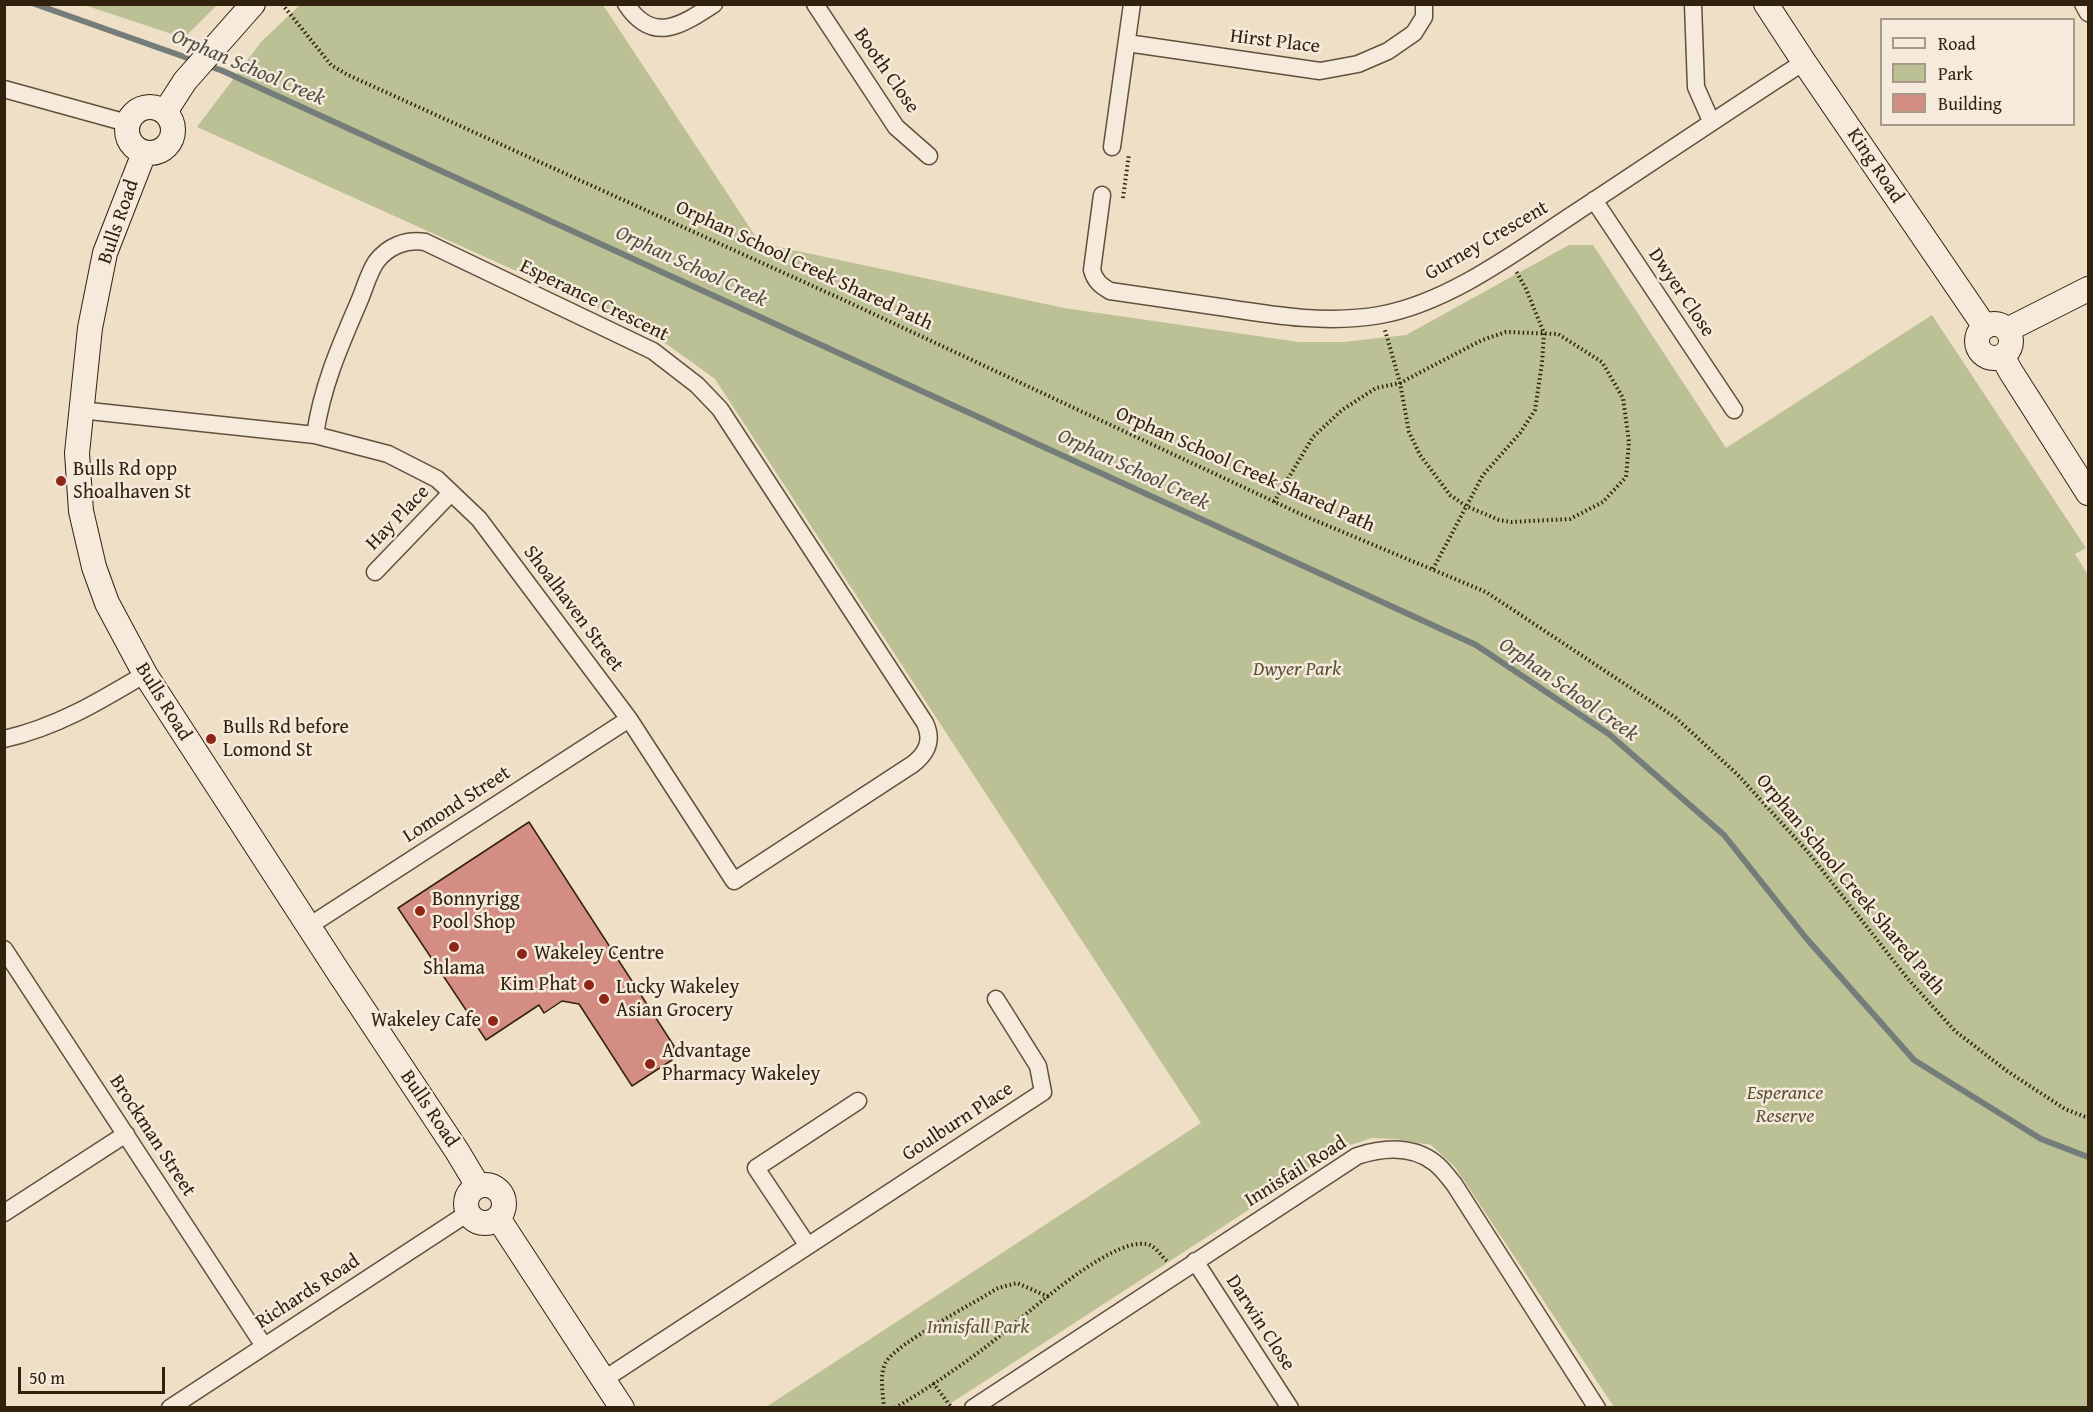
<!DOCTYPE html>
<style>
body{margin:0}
#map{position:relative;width:2093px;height:1412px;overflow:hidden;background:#f0dfc7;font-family:"Gentium Book Plus",serif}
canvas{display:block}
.frame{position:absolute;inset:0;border:6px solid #31220e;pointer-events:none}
.legend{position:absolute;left:1880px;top:18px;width:195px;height:108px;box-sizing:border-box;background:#f5eadb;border:2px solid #a79a89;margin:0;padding:8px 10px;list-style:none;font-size:18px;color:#31220e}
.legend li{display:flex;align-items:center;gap:12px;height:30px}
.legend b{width:30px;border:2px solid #a79a89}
.scale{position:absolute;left:18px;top:1367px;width:147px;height:27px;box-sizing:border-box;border:3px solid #31220e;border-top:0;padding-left:8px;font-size:18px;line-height:21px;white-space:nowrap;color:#31220e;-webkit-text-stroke:4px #f5eadb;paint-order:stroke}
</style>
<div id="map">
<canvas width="2093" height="1412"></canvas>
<div class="frame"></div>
<ul class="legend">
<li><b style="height:8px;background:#f5eadb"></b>Road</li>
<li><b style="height:16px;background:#bbc194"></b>Park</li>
<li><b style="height:16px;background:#d38d83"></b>Building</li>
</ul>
<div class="scale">50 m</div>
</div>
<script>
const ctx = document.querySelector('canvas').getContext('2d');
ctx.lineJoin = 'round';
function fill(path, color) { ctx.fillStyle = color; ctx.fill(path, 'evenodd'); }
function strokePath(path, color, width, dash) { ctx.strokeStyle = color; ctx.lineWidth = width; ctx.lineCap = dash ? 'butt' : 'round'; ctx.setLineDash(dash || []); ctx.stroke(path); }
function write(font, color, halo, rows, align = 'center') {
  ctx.font = font + ' "Gentium Book Plus",serif'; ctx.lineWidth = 5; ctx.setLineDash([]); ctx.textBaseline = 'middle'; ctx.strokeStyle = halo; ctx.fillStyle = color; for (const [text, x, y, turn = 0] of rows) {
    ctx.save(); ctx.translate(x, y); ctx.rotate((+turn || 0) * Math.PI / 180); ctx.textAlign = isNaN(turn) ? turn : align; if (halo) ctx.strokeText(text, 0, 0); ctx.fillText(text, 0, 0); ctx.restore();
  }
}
const green = new Path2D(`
 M301,4L603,5L760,243L1064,308L1299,342H1343L1406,335L1569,245H1593L1726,448L1932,315L2086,548L2075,554L2088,575V1407H1614L1455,1167L1431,1145L1395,1139L1372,1138L1347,1146L945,1407H766L1201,1123L715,379L647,330L197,127L261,42Z
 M84,5H217L184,38Z`);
const stream = new Path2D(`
 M35,4L196,61
 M206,65L223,71L1476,645L1609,734L1724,835L1806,938L1914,1060L2041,1139L2088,1157`);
const building = new Path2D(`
 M529,822L674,1046L672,1060L632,1086L579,1004L562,1001L544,1013L539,1005L486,1040L398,908Z`);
const path = new Path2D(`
 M282,4L331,65L348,75L848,302L1307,517L1486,592L1676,718L1738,775L1807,851L1908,979L1955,1031L2007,1071L2065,1109L2088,1118
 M1123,198L1129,154
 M1274,502L1313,437L1342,410L1376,388L1400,383L1482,340L1506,332L1558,334L1602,362L1623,398L1629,442L1626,477L1603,502L1570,519L1511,522L1499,520L1466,506L1450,495L1420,455L1409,432L1400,383L1385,330
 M1433,569L1483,475L1520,433L1535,410L1542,363L1544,333L1526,289L1516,271
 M933,1383L952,1408
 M884,1408C883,1394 879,1374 886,1362C897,1343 976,1302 998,1288L1017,1283L1049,1297
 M895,1408C927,1389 958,1368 987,1346C1019,1322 1107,1238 1146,1244C1155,1245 1161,1256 1167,1261`);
const street = new Path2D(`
 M626,4C653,45 682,25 714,4
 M815,4L896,127L929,156
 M1693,4L1696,87L1711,121
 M2083,4L2088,13
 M1127,43L1320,71L1358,64L1388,51L1414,33L1424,17V4
 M4,89L127,123
 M1112,147L1132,4
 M1102,195L1092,270C1095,281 1100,285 1110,291C1149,297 1188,302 1227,308C1278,316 1329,324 1380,315C1448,303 1516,252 1572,215C1650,164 1726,112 1804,62
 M1594,200L1734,410
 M80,410L315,435L388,454L437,479L479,519L629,719L734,881L913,764C927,753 933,740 925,723L720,409L697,385L653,351L425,242C406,239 388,246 376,262C368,274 364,291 358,304C339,348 322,387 315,435
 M375,572L451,493
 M4,739C57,727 100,701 145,674
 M309,926L629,719
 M4,949L264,1346
 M4,1213L126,1134
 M808,1246L756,1168L858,1101
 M1195,1261L1290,1408
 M603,1380L1043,1092L1038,1066L996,999
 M170,1408L468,1213
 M973,1408L1357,1156C1382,1148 1412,1145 1435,1163C1442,1168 1448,1177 1454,1184L1597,1408`);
const secondary = new Path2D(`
 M1766,4L1804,62L1985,327
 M127 130a23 23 0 1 1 46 0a23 23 0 1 1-46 0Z
 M165,112L185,81L253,4
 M144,153L105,253L90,328L77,453L81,511L94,567L107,603L145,674L339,973L457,1151L478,1186
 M1977 341a17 17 0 1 1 34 0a17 17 0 1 1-34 0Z
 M2007,330L2088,289
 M2002,356L2011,372L2088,493
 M466 1204a19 19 0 1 1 38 0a19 19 0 1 1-38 0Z
 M498,1218L622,1408`);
const markers = [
 [61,481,6,"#8f2418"],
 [211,739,6,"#8f2418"],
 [420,911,6,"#8f2418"],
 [454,947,6,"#8f2418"],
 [522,954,6,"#8f2418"],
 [589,985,6,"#8f2418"],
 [604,999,6,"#8f2418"],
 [493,1021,6,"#8f2418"],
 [650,1064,6,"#8f2418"]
];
const streetNames = [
 ["Hirst Place",1275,42,7],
 ["Booth Close",886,71,55],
 ["King Road",1875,166,56],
 ["Bulls Road",119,222,-71],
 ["Gurney Crescent",1487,241,-30],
 ["Orphan School Creek Shared Path",804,266,25],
 ["Dwyer Close",1681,293,56],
 ["Esperance Crescent",594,301,26],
 ["Orphan School Creek Shared Path",1245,470,24],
 ["Hay Place",398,518,-46],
 ["Shoalhaven Street",573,609,53],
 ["Bulls Road",163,702,58],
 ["Lomond Street",457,805,-33],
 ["Orphan School Creek Shared Path",1850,885,50],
 ["Bulls Road",429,1109,56],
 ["Goulburn Place",958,1122,-33],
 ["Brockman Street",152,1136,57],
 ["Innisfail Road",1296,1172,-32],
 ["Richards Road",308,1292,-33],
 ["Darwin Close",1260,1323,57]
];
const poiNames = [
 ["Bulls Rd opp",73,470],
 ["Shoalhaven St",73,493],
 ["Bulls Rd before",223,728],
 ["Lomond St",223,751],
 ["Bonnyrigg",432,900],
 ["Pool Shop",432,923],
 ["Wakeley Centre",534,954],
 ["Shlama",454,969,"center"],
 ["Kim Phat",577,985,"right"],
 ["Lucky Wakeley",616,988],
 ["Asian Grocery",616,1011],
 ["Wakeley Cafe",481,1021,"right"],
 ["Advantage",662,1052],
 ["Pharmacy Wakeley",662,1075]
];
const parkNames = [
 ["Dwyer Park",1297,670],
 ["Esperance",1785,1094],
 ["Reserve",1785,1117],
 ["Innisfall Park",978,1328]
];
const waterNames = [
 ["Orphan School Creek",248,68,23],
 ["Orphan School Creek",691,267,25],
 ["Orphan School Creek",1133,470,25],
 ["Orphan School Creek",1568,690,35]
];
fill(green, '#bbc194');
strokePath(stream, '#747d79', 6);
fill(building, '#d38d83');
strokePath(building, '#31220e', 1.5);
strokePath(street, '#61513c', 19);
strokePath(secondary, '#31220e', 26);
strokePath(path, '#31220e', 4, [1.5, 3]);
strokePath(street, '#f5eadb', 16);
strokePath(secondary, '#f5eadb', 24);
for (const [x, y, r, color] of markers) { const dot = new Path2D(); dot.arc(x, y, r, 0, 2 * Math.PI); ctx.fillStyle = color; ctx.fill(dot); strokePath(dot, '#f5eadb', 2); }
write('20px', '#31220e', '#f5eadb', streetNames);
write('20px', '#31220e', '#f5eadb', poiNames, 'left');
write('italic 20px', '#5a5236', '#f5eadb', parkNames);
write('italic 21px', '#524f43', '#f5eadb', waterNames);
</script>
